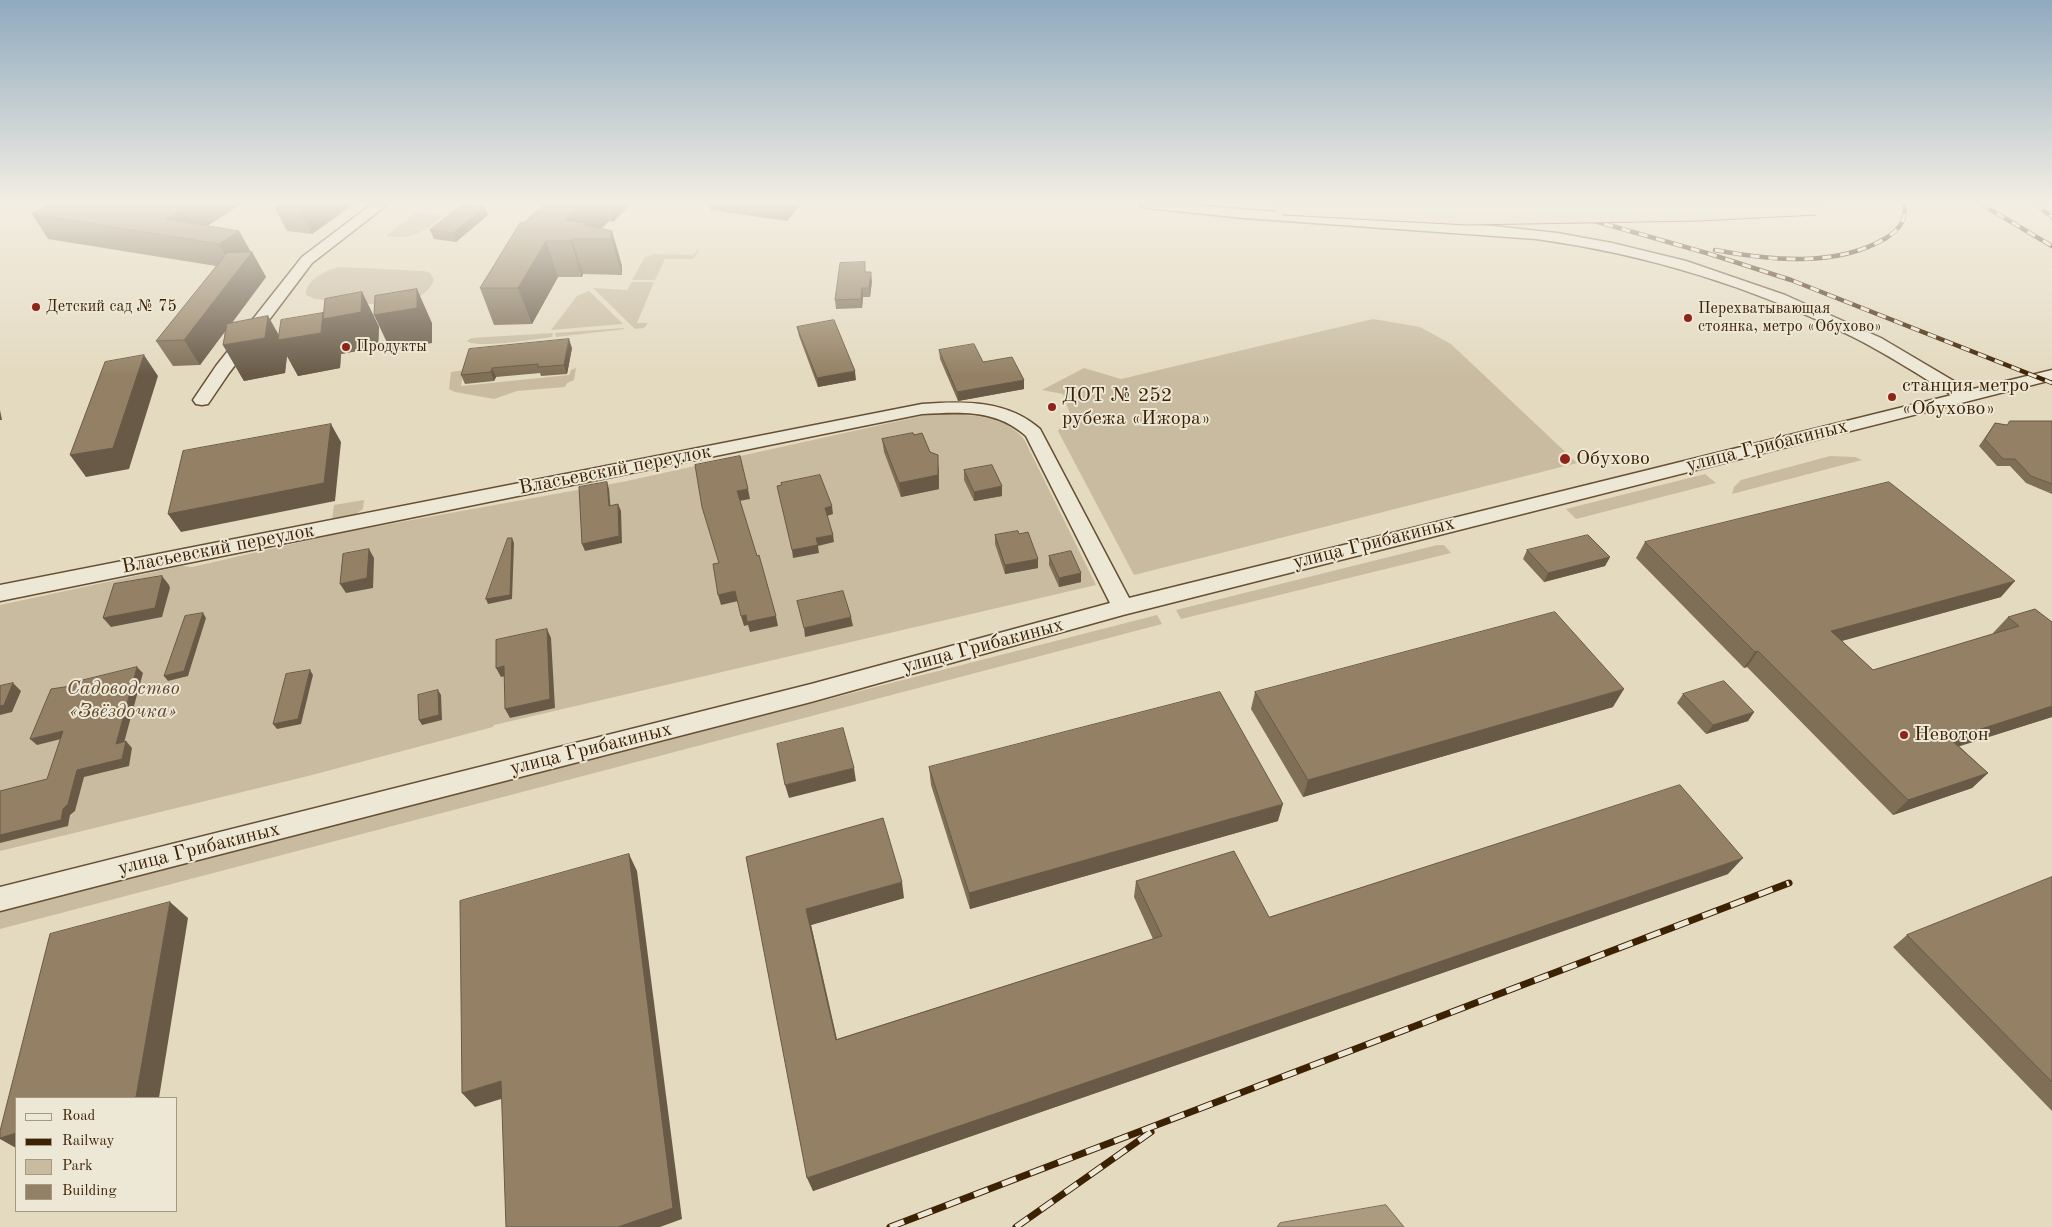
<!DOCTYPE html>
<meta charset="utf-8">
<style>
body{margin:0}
#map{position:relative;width:2052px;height:1227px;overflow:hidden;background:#e4dac0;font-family:"Old Standard TT",serif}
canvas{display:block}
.legend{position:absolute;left:15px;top:1097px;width:162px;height:115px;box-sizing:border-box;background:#ede7d6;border:1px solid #a79882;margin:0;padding:6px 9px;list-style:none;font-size:15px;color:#3d2103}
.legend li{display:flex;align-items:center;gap:10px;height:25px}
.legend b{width:25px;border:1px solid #a79882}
</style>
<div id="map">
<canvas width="2052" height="1227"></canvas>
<ul class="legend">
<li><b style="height:6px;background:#ede7d6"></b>Road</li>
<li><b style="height:6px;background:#3d2103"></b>Railway</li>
<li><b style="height:14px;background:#c8bba0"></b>Park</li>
<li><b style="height:14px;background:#948165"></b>Building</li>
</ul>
</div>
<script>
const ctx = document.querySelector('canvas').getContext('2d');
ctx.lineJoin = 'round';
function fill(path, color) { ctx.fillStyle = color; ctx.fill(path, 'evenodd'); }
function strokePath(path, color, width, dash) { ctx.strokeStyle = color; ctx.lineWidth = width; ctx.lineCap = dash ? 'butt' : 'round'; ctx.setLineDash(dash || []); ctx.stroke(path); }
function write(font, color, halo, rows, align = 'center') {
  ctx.font = font + ' "Old Standard TT",serif'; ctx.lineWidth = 4; ctx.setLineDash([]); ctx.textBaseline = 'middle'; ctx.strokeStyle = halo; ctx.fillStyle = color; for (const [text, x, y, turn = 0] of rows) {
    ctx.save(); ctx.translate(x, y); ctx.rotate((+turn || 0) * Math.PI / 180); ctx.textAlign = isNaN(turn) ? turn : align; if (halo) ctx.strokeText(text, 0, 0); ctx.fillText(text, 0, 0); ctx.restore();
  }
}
const green = new Path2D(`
 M415,213L443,216C421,233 414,240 386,236Z
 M697,251H699L693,259H665L655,280H632L645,257L654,254L693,255Z
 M339,267L424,271L430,273L434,279C423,317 344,301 315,299L306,295C305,280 327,270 339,267Z
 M632,282H654L637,323H648L644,328L635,329L593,288L627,290Z
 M589,291L623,324L551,330L577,296Z
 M1373,319L1420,327L1451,344L1577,463L1134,575L1058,431L1070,414L1063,394L1042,390L1084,368L1121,379Z
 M623,328L625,329L556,337L555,333Z
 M553,333L552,337C536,339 477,349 467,341L471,338Z
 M576,368L574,380L567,383L565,387L517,391L494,399L455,392L449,389L451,372L464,370L461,386L569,375L571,370Z
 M935,413C968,416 1001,412 1024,439L1096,585L494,725L493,727L308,776L0,851V605L182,566L192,567L340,533L627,481Z
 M1830,456L1855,457L1862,460L1732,494L1734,487L1741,480Z
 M1705,474L1716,483L1576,519L1566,509Z
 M364,500L363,509L353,516L332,520L334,505Z
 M1437,545H1444L1451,553L1181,619L1176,610Z
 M1157,615L1162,624L0,929V911Z`);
const water = new Path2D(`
 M1386,1205L1404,1227H1277L1280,1223Z`);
const minor = new Path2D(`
 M372,204H388L312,263L229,373L208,404L202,405L196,404L193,400L216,366L302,257Z
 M1140,204H1180L1277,212L1493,226L1557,233L1612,243L1686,261L1785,295L1881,338L1969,390L2052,370V380L1123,615L811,702L0,911V887L811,684L1110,603L1026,436C996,409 961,412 922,414L0,601V585L922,404C964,401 1007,400 1040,429L1129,598L1952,395C1919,375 1887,354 1853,337C1754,287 1646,254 1536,239L1244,218L1147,208L1142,207Z`);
const railFar1 = new Path2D(`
 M1535,204L1710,254L1791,280L2052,383
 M1981,204L2052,246
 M2035,204L2052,217
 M1715,250C1769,260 1836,268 1886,238C1899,230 1907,220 1904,204`);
const rail = new Path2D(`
 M890,1227L1789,883
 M1016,1227L1151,1132`);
const highwayBridge = new Path2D(`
 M1283,204L1468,214L1699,210L1816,204`);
const wall = new Path2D(`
 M50,204H241L207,226L239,231L251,252H252L266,277L232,323L268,316L279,335L362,292L379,327L378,347L341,354L340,368L298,376L287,356L285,373L244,381L223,345L225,331L200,365L173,366L156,341L216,266L48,239L32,214Z
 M279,204H354L312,234L287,231L274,207Z
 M545,204H631L613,222L609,221L602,228L612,231L622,266V275L583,274L582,277H558L532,324L494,325L480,288L523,223Z
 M709,204H799L800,205L787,221L710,210Z
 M488,215L456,242L434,239L430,230Z
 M866,272L872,281L870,297H863L862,308L836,309L835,300Z
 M797,327L856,380L818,387L799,336Z
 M572,348L567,374L541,376L540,373L496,377L494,381L465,384L461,375Z
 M939,350L1024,389L958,401L940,359Z
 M2052,421V494L2026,483L2010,466H1997L1979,446L1995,423L2007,425Z
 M914,435L930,452L939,468V489L901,497L884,452L882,439Z
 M964,470L1002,496L974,501L964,480Z
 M995,535L1038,568L1005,574L995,544Z
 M1645,542L2001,597L1842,641L1873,670L1994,634L1993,633L2008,617L2052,622V717L1959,746L1988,773L1972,788L1893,815L1747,667L1744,668L1636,558Z
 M1527,550L1610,557L1605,566L1544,582L1523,559Z
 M1049,556L1081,582L1059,587L1049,565Z
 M1255,692L1613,707L1303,797L1251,709Z
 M1683,694L1754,712L1748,721L1706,734L1677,703Z
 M929,767L1278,821L970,909L931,785Z
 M746,857L904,898L811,925L837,1039L1153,939L1134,897L1136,881L1269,917L1728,874L813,1191Z
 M2052,877V1111L1893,947L1907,935Z`);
const shadedWall = new Path2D(`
 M191,204H241L187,239L166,219Z
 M309,204H354L312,234L300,210Z
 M581,204H604L609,221L591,239H572L583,274L582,277L564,220Z
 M608,204H631L613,222Z
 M788,204H799L800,205L787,221L784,208Z
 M485,207L488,215L456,242L453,233Z
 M239,231L251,253L252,252L266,277L200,365L184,340L233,269L219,244Z
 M612,231L622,266V275L611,239Z
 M546,241L558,277L532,324L518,288Z
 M871,272L872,281L870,297L869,288Z
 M862,288L863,297L862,308L861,299Z
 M417,289L432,323V343L391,351L374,315Z
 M362,292L379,327L378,347L341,354L340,368L298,376L287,356L285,373L244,381L223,345L268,316L281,340Z
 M569,339L572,348L567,374L564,365Z
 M144,355L158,376L129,469L86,477L70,455Z
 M492,368L496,377L494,381L491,372Z
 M855,371L856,380L818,387L817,378Z
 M1024,380V389L958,401L957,392Z
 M0,410L2,420H0Z
 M331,424L341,442L335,501L181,532L168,514Z
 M938,455L939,489L901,497L899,483Z
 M607,482L609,489L611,513L609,506Z
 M1002,486V496L974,501V492Z
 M748,489L750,499L739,501L737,491Z
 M618,504L621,511L622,543L585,551L582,544Z
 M832,506L833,514L827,516L825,508Z
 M833,535L834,542L818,546L819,553L793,558L792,550L816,538Z
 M512,538L514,543L512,599L488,604L486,599Z
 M369,549L374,558L373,588L346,593L340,584Z
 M1610,557L1605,566L1544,582L1548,573Z
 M1038,559V568L1005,574V565Z
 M1081,573V582L1059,587V578Z
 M162,576L169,585L170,588L162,617L111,627L103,618Z
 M2015,581L2001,597L1819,647L1831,631Z
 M735,591L738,601L721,605L718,595Z
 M203,613L206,618L188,676L168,681L164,676Z
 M746,615L776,616L778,626L750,632L748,625L744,626L741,616Z
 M851,617L853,626L805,637L804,628Z
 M547,629L551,638L555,708L510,718L505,709Z
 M1758,651L1747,667L1744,668L1755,652Z
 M504,666L509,675L501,677L496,668Z
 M137,667L143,673L122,750L116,744Z
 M310,670L313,675L301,724L277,729L273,724Z
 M13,683L21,691L12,712L0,715V706Z
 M1624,689L1613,707L1303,797L1308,780Z
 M438,690L441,695L442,720L422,725L419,720Z
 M2052,706V717L1935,754L1950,739Z
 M1754,712L1748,721L1706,734L1713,725Z
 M63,731L69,737L37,745L30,739Z
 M126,741L132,748L129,766L84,777L75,811L70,815L68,826L0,843V835L63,809L77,770Z
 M854,768L856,781L789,798L785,785Z
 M1988,773L1972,788L1893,815L1908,800Z
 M1283,804L1278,821L970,909L969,893Z
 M629,854L637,871L682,1219L660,1227H618Z
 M1743,858L1728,874L813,1191L807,1178Z
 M902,882L904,898L811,925L840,1054L836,1040L806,909Z
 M170,902L188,918L159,1098H131Z
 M501,1081L514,1095L475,1107L462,1093Z
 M16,1133V1148L0,1139V1138Z`);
const building = new Path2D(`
 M50,204H191L166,219L239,231L219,244L32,214Z
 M279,204H309L300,210L274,207Z
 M463,204L485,207L453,233L430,230Z
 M545,204H581L564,220L585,223L583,225L612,231L611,239H572L570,241H546L518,288H480L520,223H523Z
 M752,204H788L784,208Z
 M252,252L184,340L156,341L227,253Z
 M865,262V272H871L869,288H862L861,299L835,300L840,263Z
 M417,289V308L374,315L375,296Z
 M362,292L361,312L323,319L325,299Z
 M323,313L321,333L278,340L281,320Z
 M268,316L265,338L223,345L227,324Z
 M834,320L855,371L817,378L797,327Z
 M569,339L564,365L538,367V364L492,368L491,372L461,375L469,349Z
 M974,344L983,362L1012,357L1024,380L957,392L939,350Z
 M144,355L113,448L70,455L105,362Z
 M2010,421H2052V484L2031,476L2015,459H2003L1985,439L1995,423L2007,425Z
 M331,424L324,483L168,514L183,451Z
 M913,433L914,435L922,433L930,452L938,455V475L899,483L882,439Z
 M740,456L748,489L737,491L757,556L759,555L776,616L747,622L746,615L741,616L735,591L718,595L713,564L719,563L702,507L695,465Z
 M992,465L1002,486L974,492L964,470Z
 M820,475L832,506L825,508L833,535L816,538L818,545L792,550L777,486L782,485L781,483Z
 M607,482L609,506L618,504L619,536L582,544L579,487Z
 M1889,482L2015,581L1831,631L1873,670L2019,626L2008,617L2035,609L2052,622V706L1950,739L1988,773L1908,800L1758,651L1755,652L1645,542Z
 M1018,531L1019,534L1028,532L1038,559L1005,565L995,535Z
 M1588,535L1610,557L1548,573L1527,550Z
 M508,538H512L510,595L486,599Z
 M369,549L367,578L340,584L343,554Z
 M1071,551L1081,573L1059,578L1049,556Z
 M162,576V579L155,608L103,618L114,584Z
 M843,591L851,617L804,628L797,601Z
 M1555,612L1624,689L1308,780L1255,692Z
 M203,613L184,671L164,676L185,616Z
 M547,629L550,699L505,709L504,666L496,668V640Z
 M137,667L116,744L126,741L122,759L77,770L68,804L63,809L61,820L0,835V791L47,779L63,731L30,739L51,689L71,686L72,683Z
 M310,670L298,719L273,724L286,674Z
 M1724,681L1754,712L1713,725L1683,694Z
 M13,683L4,705L0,706V686Z
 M438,690L439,715L419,720L418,695Z
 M1220,692L1283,804L969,893L929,767Z
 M843,728L854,768L785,785L777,744Z
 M1680,785L1743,858L807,1178L746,857L883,818L902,882L806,909L836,1040L1162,936L1136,881L1234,851L1269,917Z
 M629,854L673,1208L618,1227H506L501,1081L462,1093L460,901Z
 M2052,877V1082L1907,935Z
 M170,902L136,1097L131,1098H16V1133L0,1138V1131L50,934Z`);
const markers = [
 [36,307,5,"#8f2418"],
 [1688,318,5,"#8f2418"],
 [346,347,5,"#8f2418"],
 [1892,397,5,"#8f2418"],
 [1052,407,5,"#8f2418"],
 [1565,459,6,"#8f2418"],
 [1904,735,5,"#8f2418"]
];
const farPoinames = [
 ["Детский сад № 75",46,307],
 ["Перехватывающая",1698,309],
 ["стоянка, метро «Обухово»",1698,327],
 ["Продукты",356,347]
];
const poiNames = [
 ["станция метро",1902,386],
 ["«Обухово»",1902,409],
 ["ДОТ № 252",1062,396],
 ["рубежа «Ижора»",1062,419],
 ["Обухово",1576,459],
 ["Невотон",1914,735]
];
const streetNames = [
 ["улица Грибакиных",1767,446,-14],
 ["Власьевский переулок",615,470,-11],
 ["улица Грибакиных",1374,543,-14],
 ["Власьевский переулок",218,549,-11],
 ["улица Грибакиных",983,646,-15],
 ["улица Грибакиных",591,749,-14],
 ["улица Грибакиных",199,849,-14]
];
const parkNames = [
 ["Садоводство",123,689],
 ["«Звёздочка»",123,712]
];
fill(green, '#c8bba0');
fill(water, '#ab9b80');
strokePath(water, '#7f6a4e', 1);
strokePath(minor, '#674f32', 3);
fill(minor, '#ede7d6');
strokePath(railFar1, '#3d2103', 4.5);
strokePath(rail, '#3d2103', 7);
strokePath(railFar1, '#ede7d6', 3, [9]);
strokePath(rail, '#ede7d6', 5, [15]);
strokePath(highwayBridge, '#3d2103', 23, []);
strokePath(highwayBridge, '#e4dac0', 21);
fill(wall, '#7f6f57');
fill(shadedWall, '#685a47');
fill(building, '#948165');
strokePath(building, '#685a47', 1);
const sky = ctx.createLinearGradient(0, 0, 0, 375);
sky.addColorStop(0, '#8faabe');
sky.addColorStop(0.54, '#f3eee3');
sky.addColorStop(1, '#f3eee300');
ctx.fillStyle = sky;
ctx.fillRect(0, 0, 2052, 375);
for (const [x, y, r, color] of markers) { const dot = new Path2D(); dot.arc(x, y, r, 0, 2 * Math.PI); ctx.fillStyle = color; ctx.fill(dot); strokePath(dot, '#ede7d6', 2); }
write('16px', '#3d2103', '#ede7d6', farPoinames, 'left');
write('20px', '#3d2103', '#ede7d6', poiNames, 'left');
write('20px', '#3d2103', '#ede7d6', streetNames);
write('italic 20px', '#60482a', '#ede7d6', parkNames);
</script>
